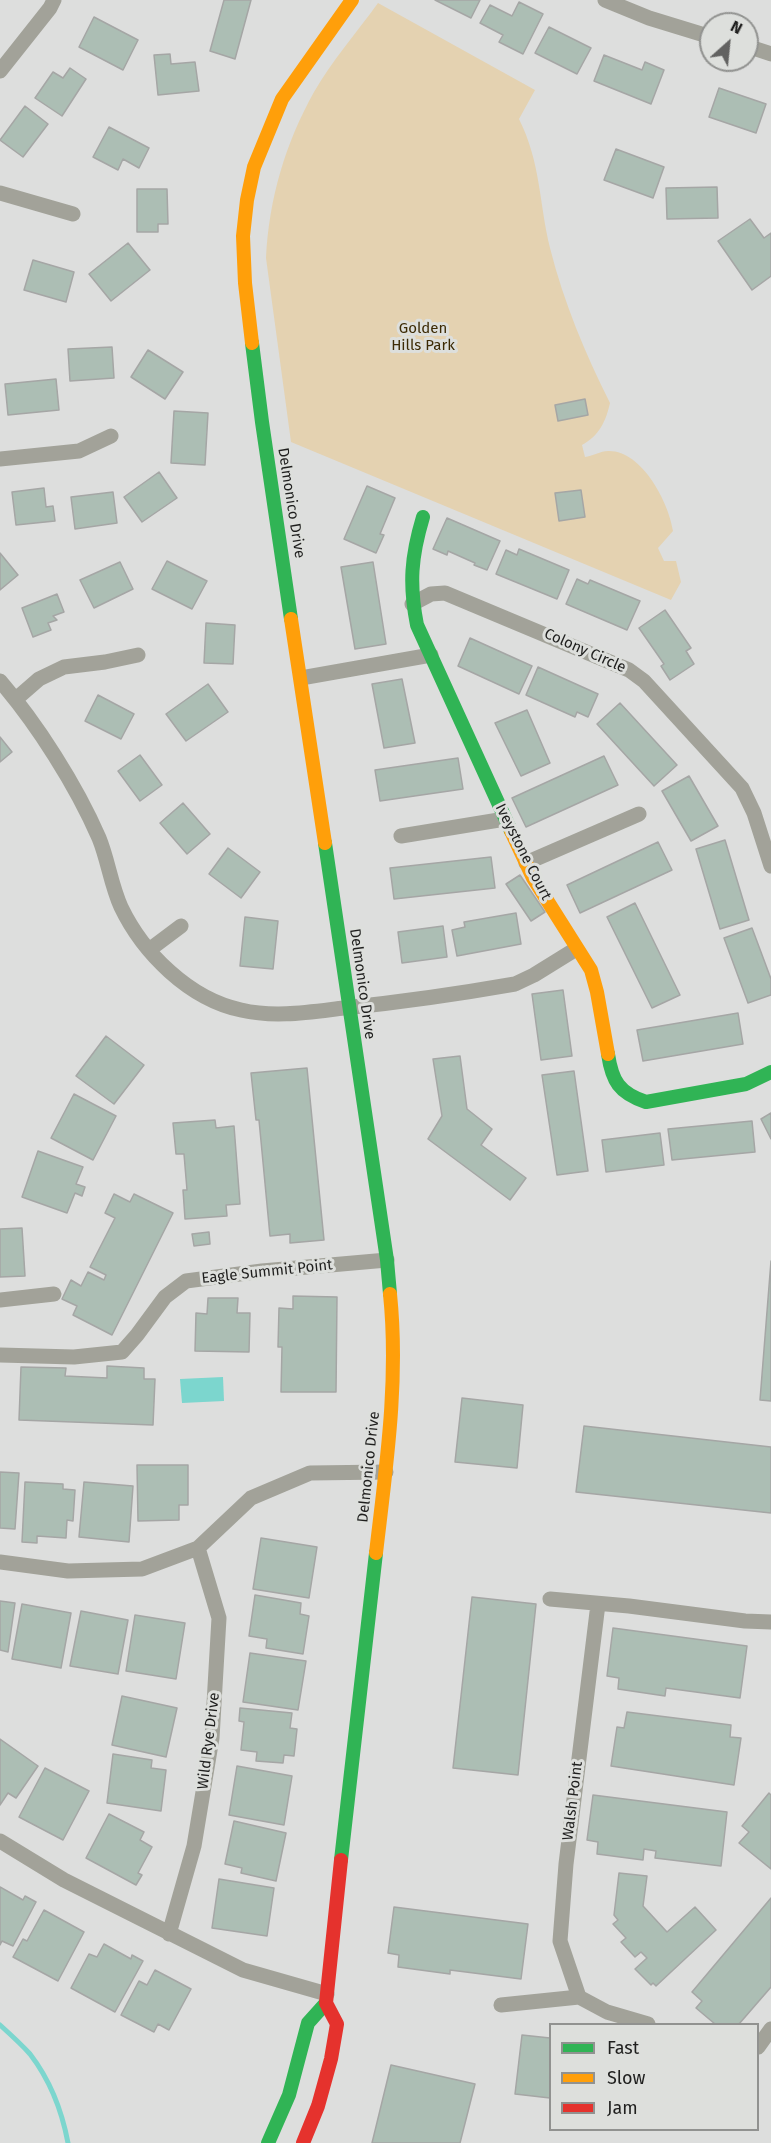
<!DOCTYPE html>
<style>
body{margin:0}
#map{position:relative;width:771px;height:2143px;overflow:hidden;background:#dddedd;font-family:"Fira Sans",sans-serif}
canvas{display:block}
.legend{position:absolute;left:549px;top:2023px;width:210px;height:108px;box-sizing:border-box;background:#dddfdc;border:2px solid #919290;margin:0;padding:8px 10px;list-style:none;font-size:18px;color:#1f1f1e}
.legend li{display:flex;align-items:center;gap:12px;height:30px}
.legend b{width:30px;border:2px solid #919290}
.north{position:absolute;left:699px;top:12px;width:60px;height:60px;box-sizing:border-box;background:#dddfdc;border:2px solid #919290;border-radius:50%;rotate:27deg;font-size:16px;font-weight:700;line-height:24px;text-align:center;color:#1f1f1e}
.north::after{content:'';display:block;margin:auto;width:21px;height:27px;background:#626261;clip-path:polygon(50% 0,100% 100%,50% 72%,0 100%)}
</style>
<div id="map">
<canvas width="771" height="2143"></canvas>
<ul class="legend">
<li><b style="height:8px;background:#30b455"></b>Fast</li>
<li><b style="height:8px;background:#ff9f0a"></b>Slow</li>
<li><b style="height:8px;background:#e5322d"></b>Jam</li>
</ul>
<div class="north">N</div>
</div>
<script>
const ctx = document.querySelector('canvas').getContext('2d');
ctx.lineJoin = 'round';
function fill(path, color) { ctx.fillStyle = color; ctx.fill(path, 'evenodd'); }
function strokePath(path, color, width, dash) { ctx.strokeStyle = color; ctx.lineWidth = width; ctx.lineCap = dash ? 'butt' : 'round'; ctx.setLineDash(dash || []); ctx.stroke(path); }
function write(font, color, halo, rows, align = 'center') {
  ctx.font = font + ' "Fira Sans",sans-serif'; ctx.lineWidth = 6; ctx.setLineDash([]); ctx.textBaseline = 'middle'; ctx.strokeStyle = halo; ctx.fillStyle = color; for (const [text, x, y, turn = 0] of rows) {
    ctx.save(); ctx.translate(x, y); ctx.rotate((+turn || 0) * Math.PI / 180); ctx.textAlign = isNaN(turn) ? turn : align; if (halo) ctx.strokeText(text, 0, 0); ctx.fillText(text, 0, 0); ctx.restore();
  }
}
const green = new Path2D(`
 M378,3L535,90L519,119C541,163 539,203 550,248C564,303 585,353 610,403C606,421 599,436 582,445L585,457C592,456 601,451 608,451C642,450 669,503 673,531L658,548L664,561H676L681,582L671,600L291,442L266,258C269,199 285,144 314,92C332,61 357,32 378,3Z`);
const water = new Path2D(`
 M223,1377L224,1401L182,1403L180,1379Z`);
const stream = new Path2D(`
 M0,2025C10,2034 21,2044 30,2054C50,2080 62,2111 68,2143`);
const building = new Path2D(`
 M224,0H251L235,59L210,51Z
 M435,0H480L471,18Z
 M519,2L543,14L523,54L499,42L503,35L480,23L490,5L512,16Z
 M94,17L138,40L123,70L79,47Z
 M549,27L591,48L577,74L535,53Z
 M170,54L171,64L195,62L199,91L158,95L154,55Z
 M604,55L642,70L645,62L664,70L651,104L594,81Z
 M70,68L86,79L62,116L35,98L53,72L63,78Z
 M719,88L766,104L756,133L709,117Z
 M25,106L48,124L23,157L0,140Z
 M109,127L149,148L139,168L123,159L118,170L93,157Z
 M616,149L664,167L653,198L604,180Z
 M717,187L718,218L667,219L666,188Z
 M137,189H167L168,224H158V232H137Z
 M750,219L764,238L771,233V276L752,290L718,241Z
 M128,243L150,270L111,301L89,274Z
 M33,260L74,272L66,302L24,290Z
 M112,347L114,378L70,381L68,349Z
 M148,350L183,372L165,399L131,377Z
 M56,379L59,410L8,415L5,384Z
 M585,399L588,415L558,421L555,405Z
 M174,411L208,413L205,465L171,463Z
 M159,472L177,498L142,522L124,497Z
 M367,486L395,498L380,534L384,535L376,553L344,539Z
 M44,488L46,507L53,506L55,521L16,525L12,492Z
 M581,490L585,517L559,521L555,493Z
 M113,492L117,523L75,529L71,497Z
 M447,518L500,541L487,570L474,565L475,563L448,551L447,555L433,549Z
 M519,549L569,570L557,599L496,574L506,550L517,555Z
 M0,553L18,575L0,590Z
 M167,561L207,581L192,609L152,589Z
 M120,562L133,589L94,608L80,580Z
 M373,562L386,644L355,649L341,567Z
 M577,579L588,584L590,580L640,601L627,630L566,604Z
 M57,594L64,612L53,616L57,620L48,623L51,630L33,637L22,608Z
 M665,610L691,648L686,651L694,664L670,680L661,666L664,664L639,628Z
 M206,623L235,625L233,664L204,663Z
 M470,638L532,666L519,694L458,666Z
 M538,667L598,694L588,717L577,712L575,717L526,695Z
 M402,679L415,743L384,748L372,684Z
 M208,684L228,712L186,741L166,714Z
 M98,695L134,714L121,739L85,721Z
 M620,703L677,765L654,786L597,724Z
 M527,710L550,763L521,776L495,723Z
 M0,737L12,752L0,762Z
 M140,755L162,785L140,801L118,771Z
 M604,756L618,785L526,827L512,798Z
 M458,758L463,789L380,801L375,770Z
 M689,776L718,826L691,841L662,791Z
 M183,803L210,834L187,854L160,823Z
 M725,840L749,920L720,929L696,849Z
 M658,842L672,870L580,913L567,885Z
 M228,848L260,872L241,898L209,874Z
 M491,857L495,888L394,899L390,868Z
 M520,875L545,912L531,921L506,884Z
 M635,903L680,995L652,1008L607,917Z
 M516,913L521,944L457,956L452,930L465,927L464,922Z
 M245,917L278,921L273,969L240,966Z
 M443,926L447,957L402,963L398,932Z
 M752,928L771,979V995L748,1003L724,938Z
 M563,990L572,1056L541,1060L532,994Z
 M738,1013L743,1044L643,1061L637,1030Z
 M106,1036L144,1065L114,1104L76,1076Z
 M460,1056L467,1109L492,1129L481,1145L526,1178L510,1200L428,1139L442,1116L433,1059Z
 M307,1068L324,1240L290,1243V1234L270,1236L259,1120H256L251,1073Z
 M574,1071L588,1171L557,1175L542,1075Z
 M74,1094L116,1116L93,1160L51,1138Z
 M771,1113V1139L761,1119Z
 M215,1120L216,1128L234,1126L240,1204L226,1205L227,1216L185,1219L183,1190H187L184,1154H176L173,1123Z
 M752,1121L755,1152L672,1160L668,1129Z
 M660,1133L664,1165L606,1172L602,1140Z
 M38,1151L83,1167L76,1184L85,1187L82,1196L75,1193L67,1213L22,1197Z
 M114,1194L130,1202L134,1194L173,1213L112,1335L73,1315L77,1306L62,1299L71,1280L81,1286L88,1272L104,1280L106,1275L90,1267L115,1218L105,1213Z
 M22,1228L25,1276L0,1277V1229Z
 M209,1232L210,1244L194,1246L192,1234Z
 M771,1261V1401L760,1400Z
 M293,1296L337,1297L336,1392H281L282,1347H278L279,1308L293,1309Z
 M208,1298H238L237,1313H250L249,1352L195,1351L196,1313L207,1314Z
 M107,1366L144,1368V1379H155L153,1425L19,1420L21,1367L66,1368L65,1376L107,1378Z
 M462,1398L523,1405L517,1468L455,1462Z
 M584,1426L771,1447V1513L576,1492Z
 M137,1465H188V1505H179V1520L138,1521Z
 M0,1472L19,1473L15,1529L0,1528Z
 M25,1482L63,1484V1489L75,1490L73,1521L67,1520L66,1538L37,1536V1543L22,1542Z
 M84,1482L133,1486L129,1542L79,1537Z
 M261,1538L317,1547L309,1598L253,1589Z
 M255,1595L301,1603L300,1614L309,1616L303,1654L266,1648L267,1639L249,1636Z
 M472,1597L536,1604L518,1775L453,1768Z
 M0,1601L15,1603L8,1652L0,1650Z
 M22,1604L71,1613L61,1668L12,1659Z
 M81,1611L128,1620L118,1674L70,1666Z
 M135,1615L185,1623L176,1679L126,1671Z
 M613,1628L747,1646L740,1698L666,1688L665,1696L618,1689L619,1678L607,1676Z
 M250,1653L306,1661L298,1710L243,1702Z
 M122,1696L177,1708L166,1757L112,1745Z
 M240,1708L292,1713L290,1728L297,1729L294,1756L284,1755L283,1763L256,1761L257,1752L241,1750L244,1722L239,1721Z
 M627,1712L731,1725L730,1737L741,1738L734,1785L611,1766L617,1727L624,1728Z
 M0,1739L38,1766L16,1798L8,1793L0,1805Z
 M113,1754L152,1760L151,1768L166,1770L161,1811L107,1803Z
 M237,1766L292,1776L284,1825L229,1815Z
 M45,1768L89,1791L63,1840L19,1817Z
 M769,1793L771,1795V1869L739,1843L749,1832L742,1826Z
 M593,1795L727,1812L721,1866L655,1858L656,1851L644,1849L643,1860L597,1854L598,1842L587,1840Z
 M109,1814L144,1832L140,1840L152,1847L138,1873L142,1875L136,1885L86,1858Z
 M234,1821L286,1833L276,1881L241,1873L242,1868L225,1864Z
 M619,1873L647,1876L643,1906L667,1932L695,1907L716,1930L656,1986L653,1983L651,1985L635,1969L647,1958L641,1952L635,1957L621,1942L626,1938L613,1924L618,1920L614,1915Z
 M219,1879L274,1888L267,1936L212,1928Z
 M0,1887L23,1900L25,1896L36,1902L13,1946L2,1941L0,1945Z
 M771,1898V1987L739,2024H715L696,2008L702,2001L692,1992Z
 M394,1907L528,1924L521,1979L450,1970V1974L398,1967L399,1955L388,1953Z
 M44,1910L84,1932L58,1981L13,1957L23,1939L27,1941Z
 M104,1944L131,1959L132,1955L143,1961L115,2012L71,1988L89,1954L97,1957Z
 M155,1970L191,1989L169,2030L158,2024L154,2032L121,2015L139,1981L147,1985Z
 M522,2035L550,2038V2098L515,2094Z
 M391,2065L475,2084L460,2143H372Z`);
const street = new Path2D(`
 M605,0L649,18L711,37
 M747,46L771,54
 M0,71L50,8L54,0
 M0,193L73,214
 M0,459L79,451L111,436
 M412,604L431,594L445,593L629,670L644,681L742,788L754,813L771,866
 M301,678L431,655
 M0,681C37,724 76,785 99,838C108,860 111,885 121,907C143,953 189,999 241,1010C275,1018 310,1012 344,1008C402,1002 458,994 515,984L534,975L576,949
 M16,699L39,679L64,667L105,662L138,655
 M401,836L505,819
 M526,863L639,814
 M149,950L181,926
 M0,1300L54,1294
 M0,1355L74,1357L122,1352L137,1335L165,1297L186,1281L262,1271L387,1260
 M0,1562L68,1571L142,1569L198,1548L251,1498L310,1473L386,1472
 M550,1599L629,1606L745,1621L771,1622
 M0,1841L64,1880L243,1970L327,1994
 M169,1934L194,1846L212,1738L219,1618L198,1548
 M579,1997L560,1941L566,1864L598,1604
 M501,2005L579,1997L607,2012L648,2024
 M758,2047L771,2029`);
const fast = new Path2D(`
 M252,343L262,422L291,619
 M423,517C411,557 409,584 417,625L511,831
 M325,843L387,1260L390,1294
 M608,1054C612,1081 619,1093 646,1102L746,1084L771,1072
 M341,1860L376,1553
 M268,2143L289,2095L308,2023L326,2003`);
const slow = new Path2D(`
 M252,343L245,283L243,236L247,200L254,167L282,99L352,0
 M291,619L325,843
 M511,831L533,878L591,970L597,992L608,1054
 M376,1553C386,1467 399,1381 390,1294`);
const jam = new Path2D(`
 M303,2143L318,2106L331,2059L337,2024L326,2003L341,1860`);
const parkNames = [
 ["Golden",423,329],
 ["Hills Park",423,346]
];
const streetNames = [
 ["Delmonico Drive",291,503,81],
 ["Colony Circle",585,651,24],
 ["Iveystone Court",523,852,63],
 ["Delmonico Drive",362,984,82],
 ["Eagle Summit Point",267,1272,-6],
 ["Delmonico Drive",369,1467,-84],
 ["Wild Rye Drive",209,1741,-83],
 ["Walsh Point",573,1801,-83]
];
fill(green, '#e4d2b1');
fill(water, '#7cd6ce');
strokePath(stream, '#7cd6ce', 5);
fill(building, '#acbeb4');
strokePath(building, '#a5a6a5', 1.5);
strokePath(street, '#a2a299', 15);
strokePath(fast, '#30b455', 14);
strokePath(slow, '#ff9f0a', 14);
strokePath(jam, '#e5322d', 14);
write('15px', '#3c2a04', '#dddfdc', parkNames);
write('15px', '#1f1f1e', '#dddfdc', streetNames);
</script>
